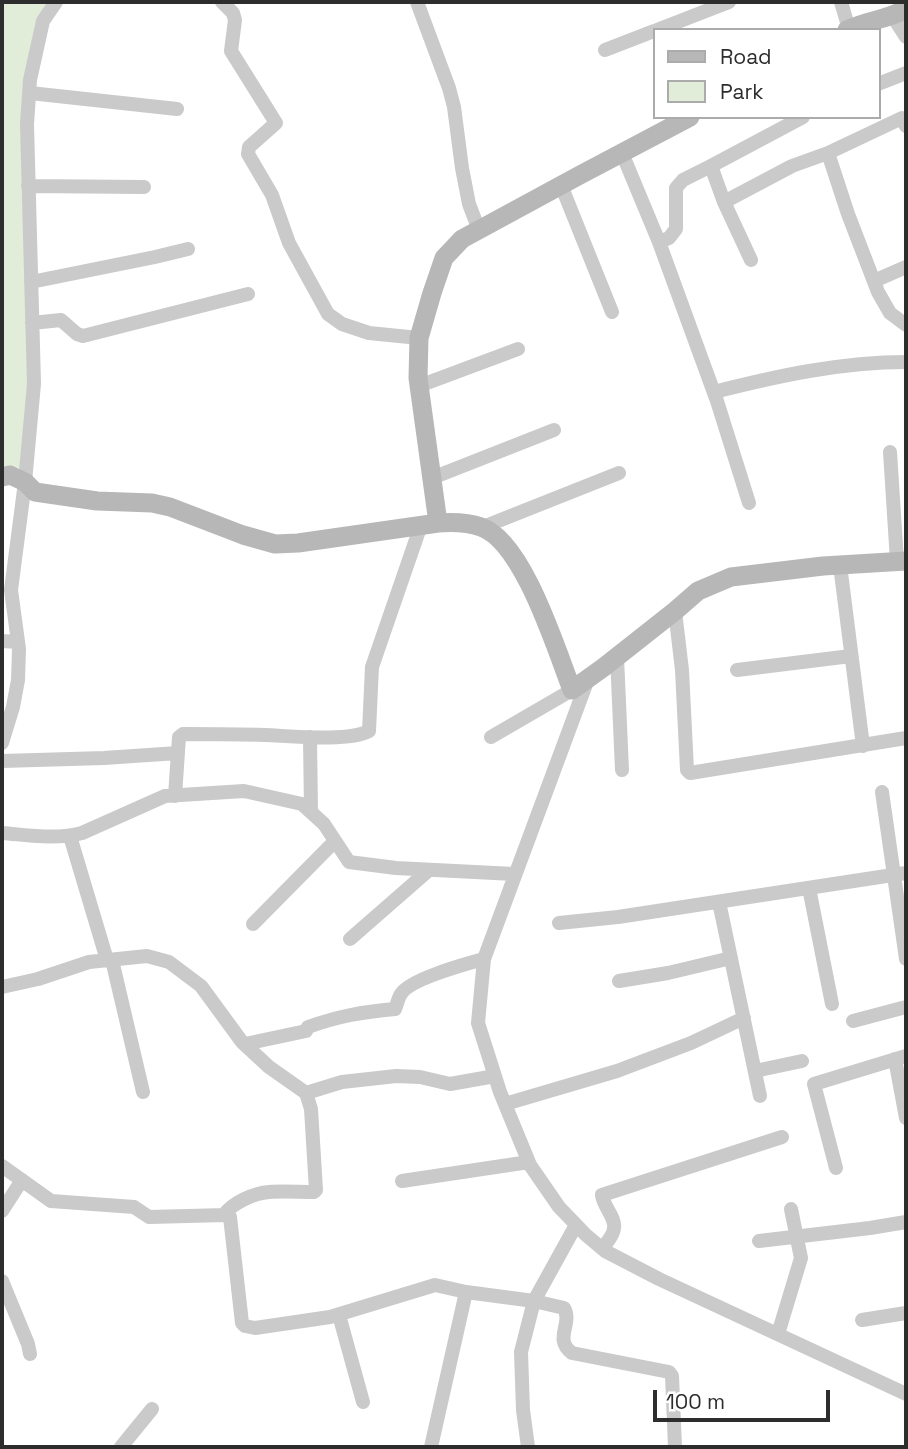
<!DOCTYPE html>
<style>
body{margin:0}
#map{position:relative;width:908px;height:1449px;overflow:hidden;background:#fff;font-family:"Space Grotesk",sans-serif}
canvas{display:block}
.frame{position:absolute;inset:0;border:4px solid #2d2d2d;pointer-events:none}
.legend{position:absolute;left:653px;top:28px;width:228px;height:91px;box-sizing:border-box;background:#fff;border:2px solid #ababab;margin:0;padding:9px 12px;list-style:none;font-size:21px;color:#2d2d2d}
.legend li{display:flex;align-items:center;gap:14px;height:35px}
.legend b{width:35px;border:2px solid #ababab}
.scale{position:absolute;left:653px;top:1390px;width:177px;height:32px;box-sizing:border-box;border:4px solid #2d2d2d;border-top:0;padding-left:9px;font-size:21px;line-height:24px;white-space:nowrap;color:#2d2d2d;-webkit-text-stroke:5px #fff;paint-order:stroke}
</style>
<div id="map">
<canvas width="908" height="1449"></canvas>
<div class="frame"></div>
<ul class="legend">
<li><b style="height:9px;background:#b7b7b7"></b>Road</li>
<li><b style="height:19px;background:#e1ecd9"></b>Park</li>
</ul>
<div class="scale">100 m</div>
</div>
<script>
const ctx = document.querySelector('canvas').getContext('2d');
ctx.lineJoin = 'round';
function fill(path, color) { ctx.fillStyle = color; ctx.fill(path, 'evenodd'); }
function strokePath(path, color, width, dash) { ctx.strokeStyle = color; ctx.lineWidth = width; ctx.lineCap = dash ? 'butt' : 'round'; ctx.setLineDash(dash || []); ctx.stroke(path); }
const green = new Path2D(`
 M2,2H49L24,92L30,375L20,468L6,467L2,468Z`);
const street = new Path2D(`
 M222,2L233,13L235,20L231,51L276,123L249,147L248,154L272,195L289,243L328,314L342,324L369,333L419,338
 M417,2L449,88L454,107L462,168L469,204L479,230
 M841,2L849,29
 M893,17L906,37
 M657,30L729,2
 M605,50L654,31
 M878,84L906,73
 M30,93L177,109
 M906,126L902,118L828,153L848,214L878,292L890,313L906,325
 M622,153L659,242L717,401L749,503
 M711,166L803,117
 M561,185L612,312
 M28,186L144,187
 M659,242L669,238L676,229V188L683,180L711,166L724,202
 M751,260L724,202L792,166L828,153
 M874,281L906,267
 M31,282L155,257L188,249
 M32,323L61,320L77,334L83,336L248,294
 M419,386L518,349
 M714,392C777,376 841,362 906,362
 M890,452L897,561
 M432,478L554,430
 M483,527L619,473
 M840,565L863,746
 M675,611L682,670L687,770L690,773L906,738
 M2,641L18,642
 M617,657L622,770
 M737,670L851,656
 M588,679L484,959L478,1023L500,1092L530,1165L559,1207L586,1235L605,1251L659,1279L906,1394
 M310,737L311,812
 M491,737L572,690
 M2,743L13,707L18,680L19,649L11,590L25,482L34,384L27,124L30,80L43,21L56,2
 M2,761L104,758L178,753
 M882,792L906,959
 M175,796L179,737L183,734C210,734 238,734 265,735C291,736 348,742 369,731L372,667L421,525
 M2,833C28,835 56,840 82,833L165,796L244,791L302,804L324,824L349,862L396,868L514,874
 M70,836L107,960
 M809,888L832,1004
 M719,902L760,1096
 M559,923L618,917L906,873
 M253,924L335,841
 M350,939L429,870
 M112,960L143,1092
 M619,981L668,973L731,958
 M2,987L38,979L89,962L147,956L169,962L201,986L242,1042L269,1067L306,1093L311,1109L316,1190L314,1192C299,1192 283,1191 269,1192C254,1193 232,1203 224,1215
 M853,1021L906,1007
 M245,1044L306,1031L308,1027C339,1016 362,1012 395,1009C397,1005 398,998 401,994C410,979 466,964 484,959
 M895,1059L906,1118
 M755,1071L802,1061
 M306,1093L342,1082L396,1076L420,1077L450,1084L495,1076
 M505,1104L617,1071L691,1043L744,1018
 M2,1166L51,1201L134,1207L149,1217L226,1215L230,1217L242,1323L245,1326L255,1328L330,1317L435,1285L466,1292L534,1301L564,1308C573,1324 553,1339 572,1353L669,1372L672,1376L675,1447
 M836,1168L814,1084L906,1056
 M402,1181L529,1162
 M2,1211L22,1180
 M759,1241L870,1228L906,1222
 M603,1248C606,1243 614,1235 614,1228C616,1218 603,1206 602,1195L782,1137
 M2,1281L28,1344L30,1354
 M339,1315L363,1402
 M862,1320L906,1313
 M778,1334L801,1258L791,1209
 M121,1447L152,1409
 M431,1447L466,1292
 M528,1447L523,1410L521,1352L534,1301L576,1225`);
const secondary = new Path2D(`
 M847,30C867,20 887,20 906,9
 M2,477L10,475L25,482L35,492L97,501L152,503L170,507L243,535L275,544L298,543L438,523C452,522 467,522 481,527C523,541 556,649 572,690L604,667L675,611L698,591L731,577L823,566L906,561
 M438,523L418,378L419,338L432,293L444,258L462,239L580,175L690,117`);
fill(green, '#e1ecd9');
strokePath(street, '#cacaca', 14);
strokePath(secondary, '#b7b7b7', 19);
</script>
